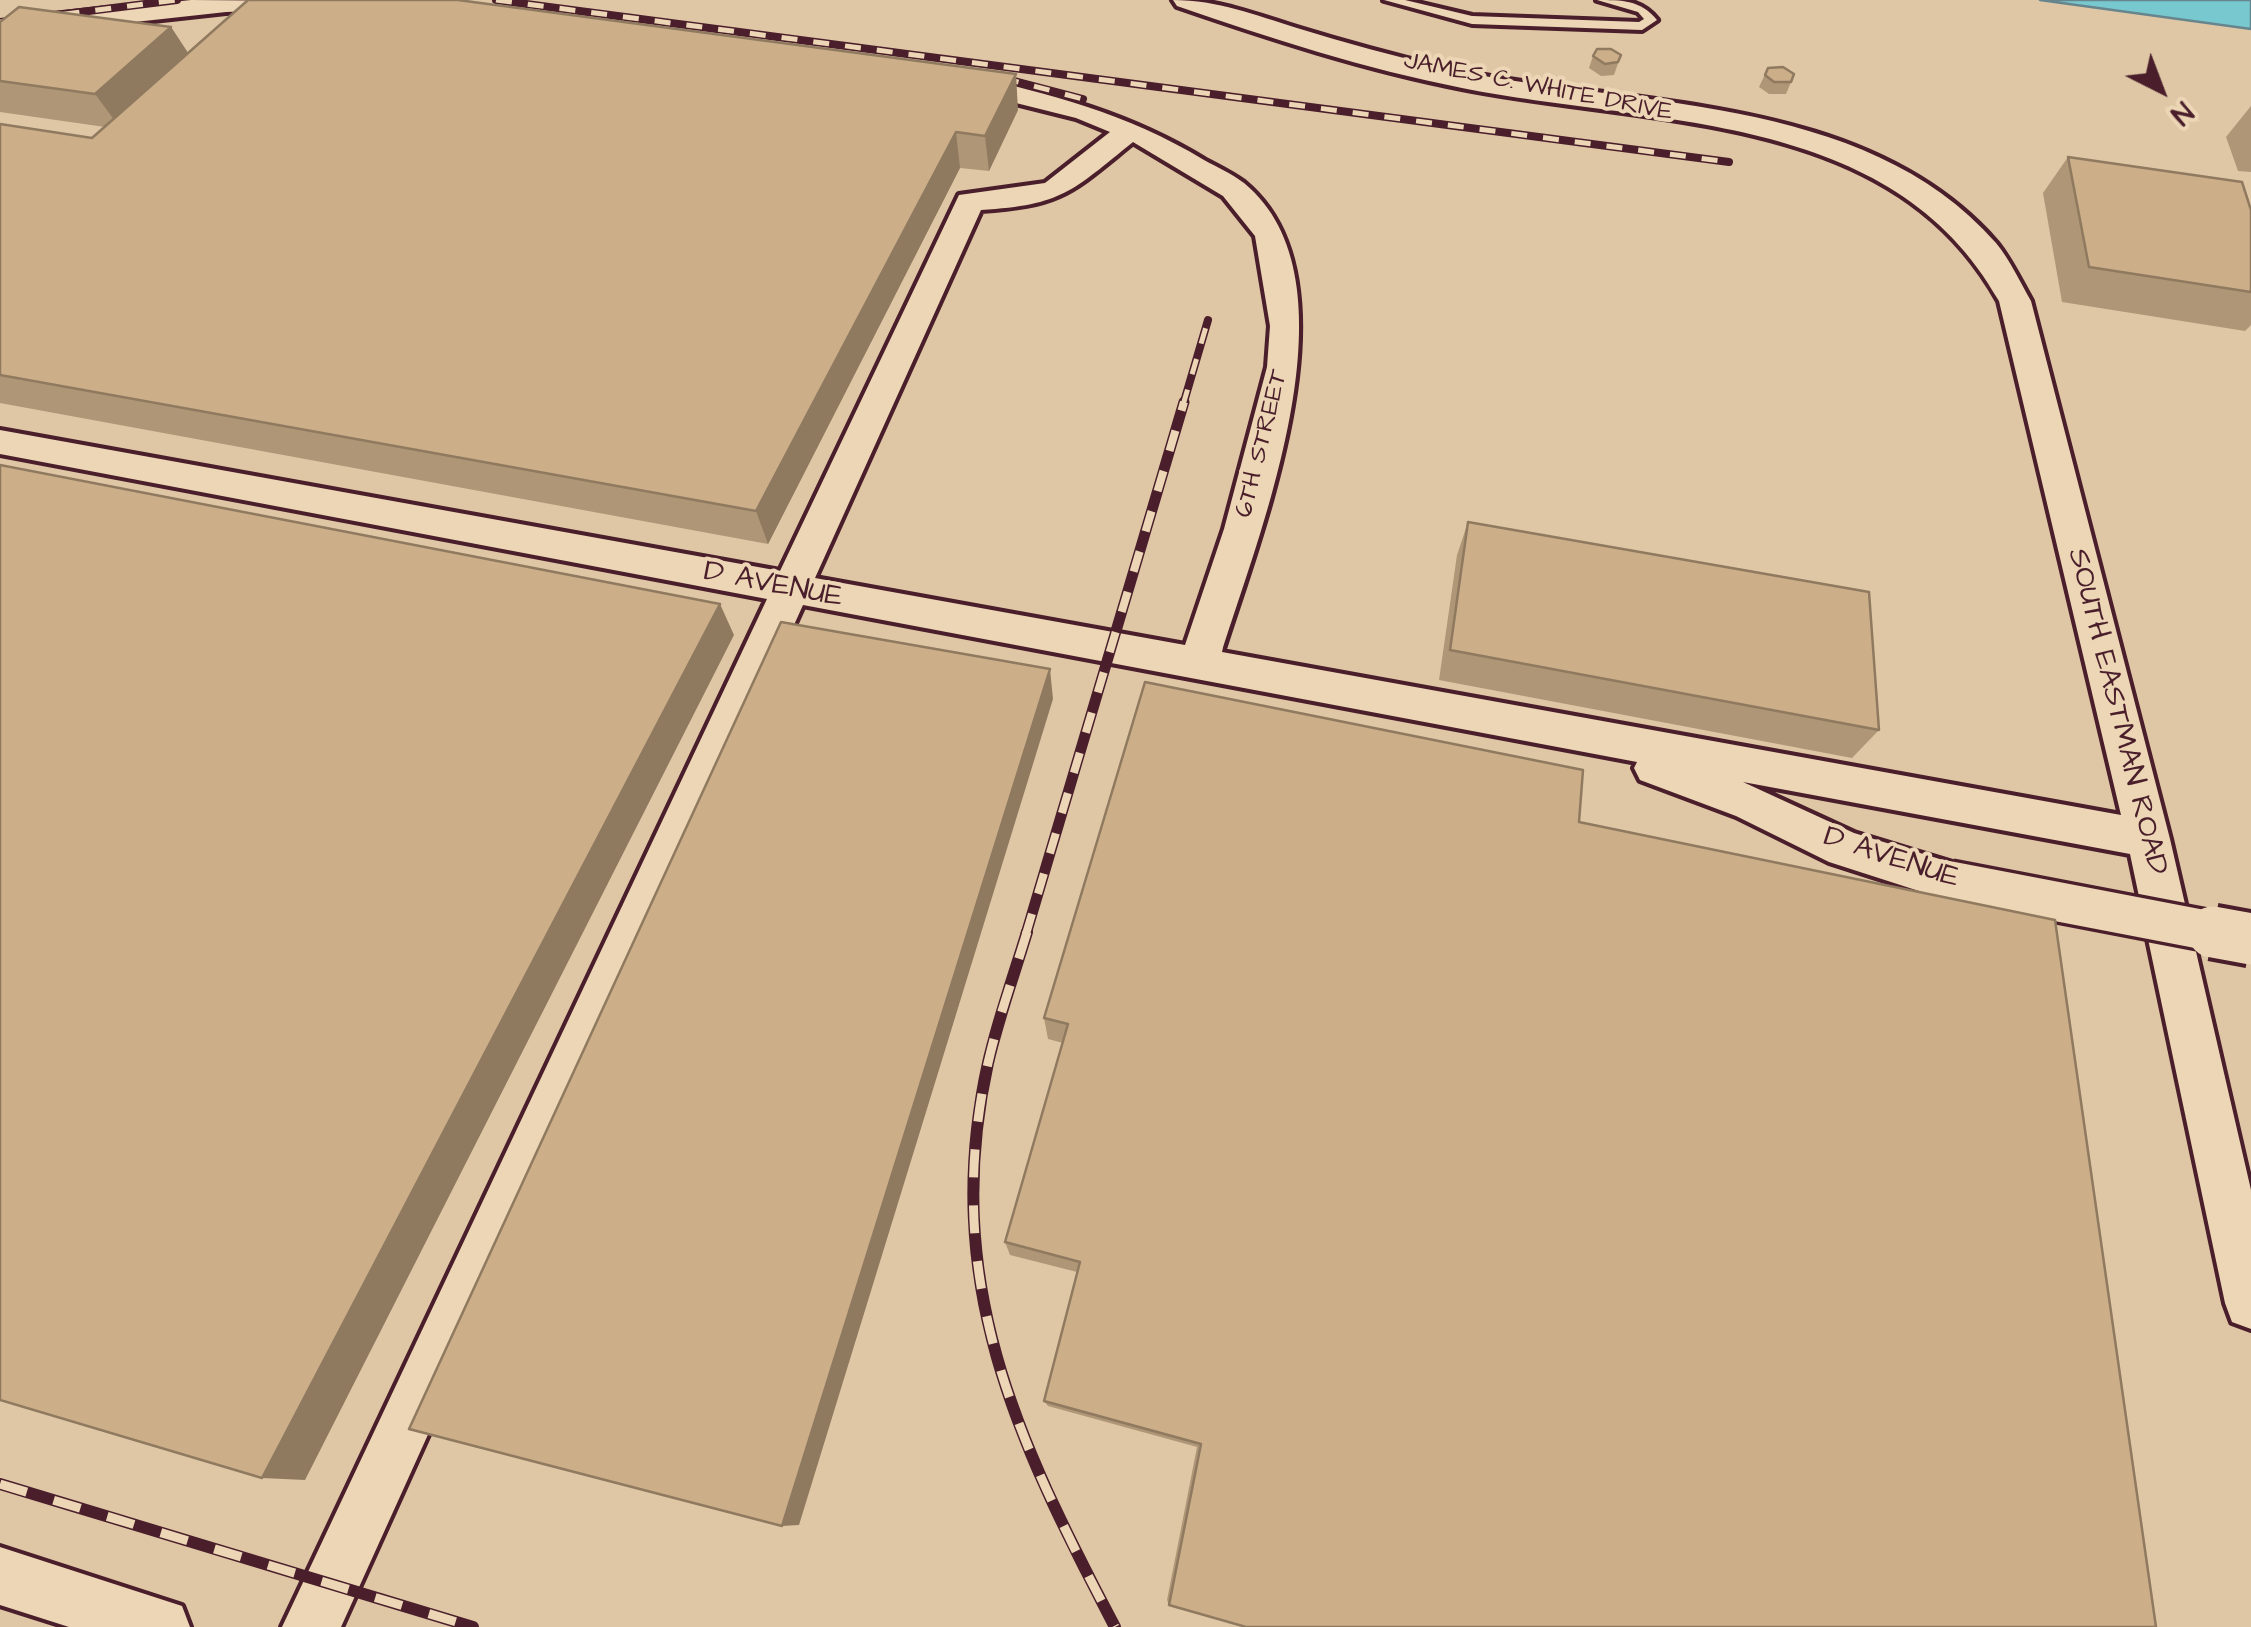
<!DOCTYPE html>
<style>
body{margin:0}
#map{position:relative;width:2251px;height:1627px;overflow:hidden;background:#ecd6b5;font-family:"Architects Daughter",sans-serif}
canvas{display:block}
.north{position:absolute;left:2111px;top:40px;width:100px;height:100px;-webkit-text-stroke:8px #ecd6b5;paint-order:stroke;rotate:138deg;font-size:28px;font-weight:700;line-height:40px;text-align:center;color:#4a1f2b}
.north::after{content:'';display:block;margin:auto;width:35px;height:45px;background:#4a1f2b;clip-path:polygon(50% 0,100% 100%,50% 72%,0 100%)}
</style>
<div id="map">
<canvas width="2251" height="1627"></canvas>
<div class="north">N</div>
</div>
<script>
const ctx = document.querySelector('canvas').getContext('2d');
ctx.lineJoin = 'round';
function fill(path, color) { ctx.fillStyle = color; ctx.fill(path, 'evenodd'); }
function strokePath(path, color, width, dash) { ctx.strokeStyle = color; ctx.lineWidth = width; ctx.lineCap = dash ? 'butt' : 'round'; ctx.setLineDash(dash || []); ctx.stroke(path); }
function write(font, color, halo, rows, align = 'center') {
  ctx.font = font + ' "Architects Daughter",sans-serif'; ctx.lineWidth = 8; ctx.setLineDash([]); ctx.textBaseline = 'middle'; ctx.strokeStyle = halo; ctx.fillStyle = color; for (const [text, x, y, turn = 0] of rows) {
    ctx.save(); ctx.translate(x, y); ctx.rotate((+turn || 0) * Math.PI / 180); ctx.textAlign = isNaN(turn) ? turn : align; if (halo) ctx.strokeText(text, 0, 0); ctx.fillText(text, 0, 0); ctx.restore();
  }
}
const built = new Path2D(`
 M0,0H2040L2251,29V1627H0Z`);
const water = new Path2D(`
 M2040,0H2251V29Z`);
const service = new Path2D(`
 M1384,0H1405L1472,16L1639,22L1644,19L1638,12L1597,0C1622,0 1641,0 1657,20L1642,30L1472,24Z`);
const minor = new Path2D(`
 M191,0L315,1L302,9L226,12L44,32L31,24L44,16Z
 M1173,0C1218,0 1255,15 1297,28C1346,43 1394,56 1444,68C1623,108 1864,91 1996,243C2010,260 2020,282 2031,301L2170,839L2251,1190V1329L2232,1322L2225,1303L2130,854L1743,782L1854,833L1966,867L1972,881L1966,895L1950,901L1829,862L1736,816L1640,780L1634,768L1637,762L803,605L341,1627H282L767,599L0,454V430L780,571L959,195L1045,183L1110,132L1076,118L952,87L948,81L952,75L962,73C1051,95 1125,112 1204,160C1217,167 1232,174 1244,183C1362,280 1260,531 1222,652L2121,815L1999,301C1892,109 1651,126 1462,88C1365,69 1270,38 1177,6ZM1133,142L1223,196L1255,236L1270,326L1267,367L1224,529L1185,645L815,578L981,210C1063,205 1072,191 1133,142Z
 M0,1547L182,1606L190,1627H69L0,1605Z`);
const railFar2 = new Path2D(`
 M496,0L1729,162
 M0,22L177,0
 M1003,78L1083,99
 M1183,405L1208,320`);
const railFar1 = new Path2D(`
 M1026,934L1184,402`);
const rail = new Path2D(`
 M1027,932C1014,975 998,1019 988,1063C940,1281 1017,1440 1115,1627
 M0,1484L473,1627`);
const minorBridgeFar1 = new Path2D(`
 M1950,881L2226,934`);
const minorBridge = new Path2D(`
 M2213,932L2251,939`);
const wall = new Path2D(`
 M0,22L171,27L188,53L1018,110L989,171L960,168L768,544L0,403V124L92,138L105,127L0,112Z
 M1621,55L1614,75L1601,76L1589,68L1593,56Z
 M1768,68L1791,82L1786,94H1769L1759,87Z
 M2251,106V172L2238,171L2226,137Z
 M2068,157L2251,210V325L2245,331L2062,302L2043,193Z
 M1468,522L1879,730L1852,758L1439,680L1457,555Z
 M1583,770L1169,1605L1167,1600L1197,1447L1048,1406L1044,1401L1077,1272L1010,1255L1005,1242L1063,1043L1048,1039L1044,1018Z`);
const shadedWall = new Path2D(`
 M171,27L194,62L121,129L95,94Z
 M1016,74L1018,110L989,171L985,136Z
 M956,132L960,168L768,544L756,511Z
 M720,604L734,635L305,1480L262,1478Z
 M1050,669L1053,699L799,1525L782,1526Z`);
const building = new Path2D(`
 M248,0H458L1016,74L985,136L956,132L756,511L0,375V124L92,138Z
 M19,7L171,27L95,94L0,81V22Z
 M1597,49H1611L1621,55L1618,62L1605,64L1593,56Z
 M1783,67L1794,74L1791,82H1774L1765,75L1768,68Z
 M2068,157L2242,182L2251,210V292L2089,267Z
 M0,465L720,604L262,1478L0,1400Z
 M1468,522L1869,592L1879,730L1450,650Z
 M781,622L1050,669L782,1526L409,1429Z
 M1145,682L1583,770L1579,822L2055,920L2156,1627H1246L1169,1605L1201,1444L1044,1401L1080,1262L1005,1242L1068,1024L1044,1018Z`);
const farStreetnames = [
 ["JAMES C. WHITE DRIVE",1538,88,11],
 ["6TH STREET",1263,444,-76]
];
const streetNames = [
 ["D AVENUE",773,586,11],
 ["SOUTH EASTMAN ROAD",2116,712,76],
 ["D AVENUE",1891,859,18]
];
fill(built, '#dfc7a6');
fill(water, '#78c9cf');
strokePath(water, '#66858d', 2.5);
strokePath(service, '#4a1f2b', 8);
strokePath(minor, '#4a1f2b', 8);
fill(service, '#ecd6b5');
fill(minor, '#ecd6b5');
strokePath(railFar2, '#4a1f2b', 8);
strokePath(railFar1, '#4a1f2b', 11);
strokePath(rail, '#4a1f2b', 12);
strokePath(railFar2, '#ecd6b5', 5, [16]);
strokePath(railFar1, '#ecd6b5', 8, [21]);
strokePath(rail, '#ecd6b5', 9, [28]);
strokePath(minorBridgeFar1, '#4a1f2b', 46, []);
strokePath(minorBridge, '#4a1f2b', 59, []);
strokePath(minorBridgeFar1, '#ecd6b5', 39);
strokePath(minorBridge, '#ecd6b5', 51);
fill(wall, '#af9676');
fill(shadedWall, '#8f7a60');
fill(building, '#ccae89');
strokePath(building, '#8f7a60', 2.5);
write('25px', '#4a1f2b', '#ecd6b5', farStreetnames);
write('30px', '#4a1f2b', '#ecd6b5', streetNames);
</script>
